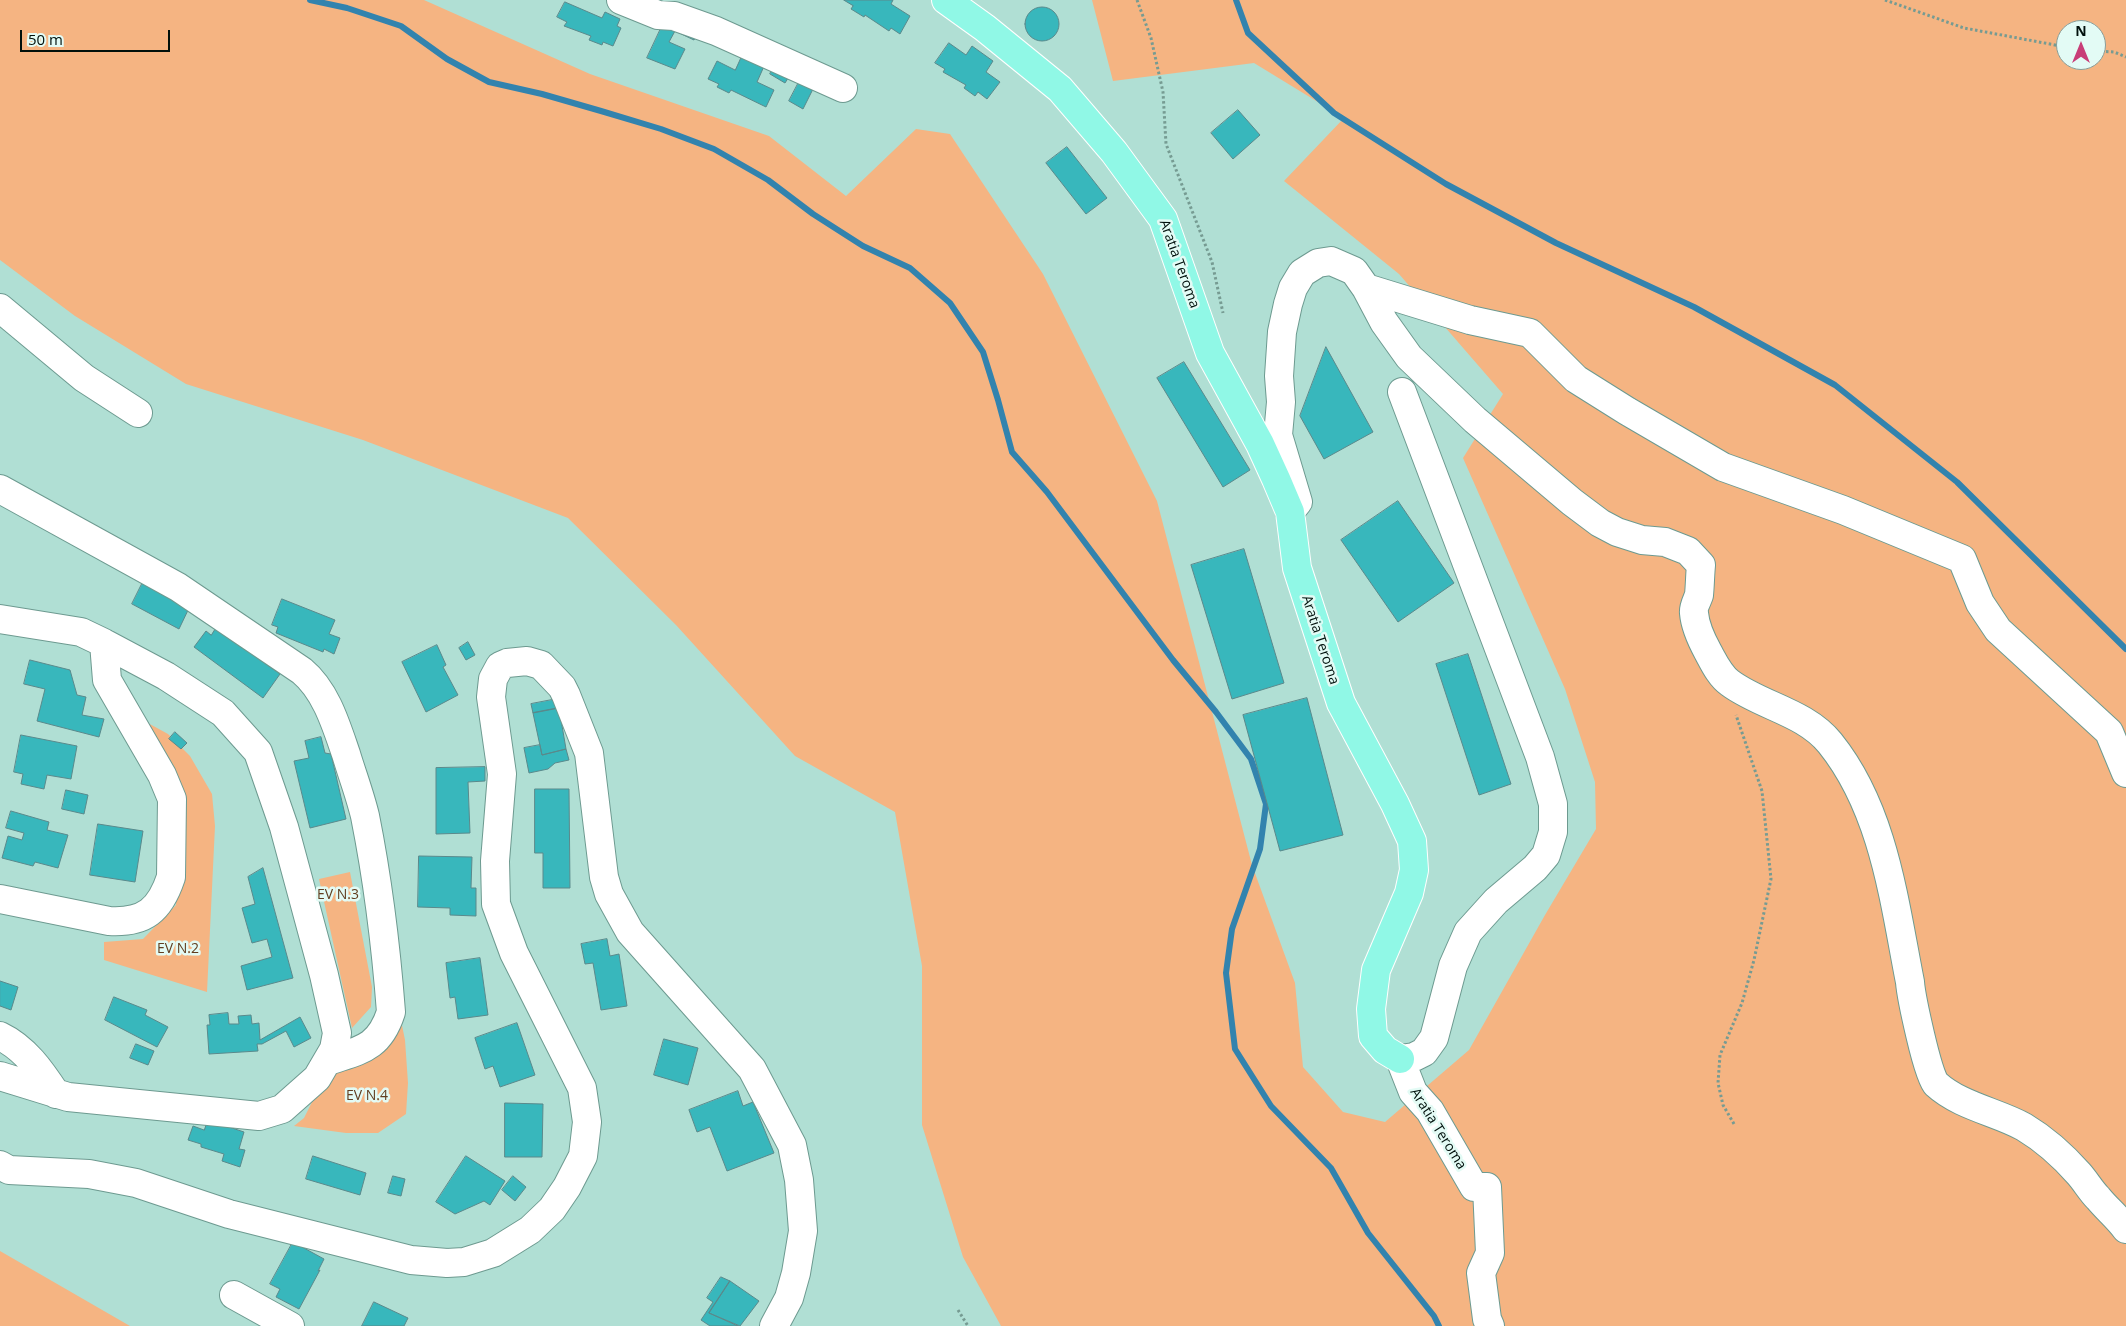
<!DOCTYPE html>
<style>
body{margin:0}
#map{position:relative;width:2126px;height:1326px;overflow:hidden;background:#b0dfd4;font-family:"Open Sans",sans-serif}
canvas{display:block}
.north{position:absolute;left:2056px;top:20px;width:50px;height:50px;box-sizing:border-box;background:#e3fbf5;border:1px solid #899d98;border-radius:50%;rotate:0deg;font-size:14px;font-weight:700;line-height:20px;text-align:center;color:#01100c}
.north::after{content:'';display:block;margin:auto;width:18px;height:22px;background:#c83e78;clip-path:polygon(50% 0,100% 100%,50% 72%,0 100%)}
.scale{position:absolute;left:20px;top:30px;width:150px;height:22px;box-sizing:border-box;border:2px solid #01100c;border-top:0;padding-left:6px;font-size:15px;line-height:18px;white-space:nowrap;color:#01100c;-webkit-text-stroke:4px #e3fbf5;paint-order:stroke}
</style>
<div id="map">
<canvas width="2126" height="1326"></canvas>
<div class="north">N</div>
<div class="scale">50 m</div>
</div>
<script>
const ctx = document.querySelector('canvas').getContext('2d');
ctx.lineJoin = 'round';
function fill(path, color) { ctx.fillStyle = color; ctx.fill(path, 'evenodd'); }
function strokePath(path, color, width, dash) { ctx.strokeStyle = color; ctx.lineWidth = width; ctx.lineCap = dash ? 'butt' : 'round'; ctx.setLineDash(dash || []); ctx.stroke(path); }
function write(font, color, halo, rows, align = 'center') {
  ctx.font = font + ' "Open Sans",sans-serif'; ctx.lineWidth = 5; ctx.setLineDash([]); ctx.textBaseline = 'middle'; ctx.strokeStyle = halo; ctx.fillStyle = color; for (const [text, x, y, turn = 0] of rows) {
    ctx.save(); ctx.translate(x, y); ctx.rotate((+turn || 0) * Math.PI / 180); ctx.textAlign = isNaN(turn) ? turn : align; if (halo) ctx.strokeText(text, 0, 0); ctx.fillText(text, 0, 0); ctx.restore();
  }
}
const green = new Path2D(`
 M0,0H424L590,74L769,136L846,196L916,129L950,134L1043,274L1157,501L1252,865L1295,983L1303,1067L1343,1112L1385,1122L1469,1050L1545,915L1596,829L1595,782L1565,689L1463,458L1503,394L1399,274L1284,181L1344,118L1254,63L1113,81L1092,0H2126V1326H1001L963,1257L922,1125V966L895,812L795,756L676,625L568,518L363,440L186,384L75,316L0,260ZM2066,30H2096V60H2066Z
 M146,722L168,734L190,756L212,794L215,826L207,992L104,960V942L143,939L176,905V783Z
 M350,872L372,987L371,1007L352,1028L319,879Z
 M396,996L405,1040L408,1083L406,1114L378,1133H346L294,1126L304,1118L326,1074L371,1053Z
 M0,1251L130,1326H0Z`);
const stream = new Path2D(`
 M310,0L347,8L401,26L447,59L489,82L542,94L601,111L661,129L714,149L768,180L813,214L863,246L910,268L950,303L983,352L998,400L1012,452L1047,492L1173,660L1216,712L1251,759L1266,804L1260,849L1232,929L1226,973L1235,1049L1271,1106L1331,1168L1368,1233L1434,1316L1439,1326
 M1236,0L1248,33L1334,113L1446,184L1556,243L1694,307L1835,385L1957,482L2126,649`);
const building = new Path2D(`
 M844,0H893L891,4L910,16L900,34L891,28L889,31L865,15L864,17L851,9L853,6Z
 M565,2L602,18L605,12L620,19L617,26L621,28L613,46L603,42L602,45L589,40L591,36L564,26L567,22L557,17Z
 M1025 24a17 17 0 1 1 34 0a17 17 0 1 1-34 0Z
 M664,22L698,32L694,40L675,31L669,42L685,49L675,69L647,58Z
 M949,43L966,55L972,46L993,61L986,72L1000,82L987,99L978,92L975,96L964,88L966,85L943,72L945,69L935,63Z
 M743,54L765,64L757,82L774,90L766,107L731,90L729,93L717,87L719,84L708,79L717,61L735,70Z
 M774,66L790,75L785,83L770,74Z
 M799,82L813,89L803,109L789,101Z
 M1238,110L1260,135L1233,159L1211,133Z
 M1067,147L1107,198L1086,214L1046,163Z
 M1326,347L1373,432L1324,459L1300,416Z
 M1184,362L1250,470L1223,487L1157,378Z
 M1398,501L1454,583L1398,622L1341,540Z
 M1244,549L1284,683L1232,699L1191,565Z
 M143,582L190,606L179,629L132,604Z
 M282,599L335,620L329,634L340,638L334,654L324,649L323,652L276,633L278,627L272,625Z
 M218,625L228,637L280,674L263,698L194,647L206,631L211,635Z
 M468,642L475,655L466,660L459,648Z
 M437,645L446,665L443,667L458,695L426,712L402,662Z
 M1468,654L1511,784L1479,795L1436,664Z
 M30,660L70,670L77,695L86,697L82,715L104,719L99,737L37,721L45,689L24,684Z
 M1307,698L1343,835L1280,851L1243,715Z
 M557,699L559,708L533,713L531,704Z
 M559,708L566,749L542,755L533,713Z
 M175,732L187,743L181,749L169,739Z
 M21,735L77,746L71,779L47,775L44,789L21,784L23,774L14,772Z
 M321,737L325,753L331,754L346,819L310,828L294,761L309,758L305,741Z
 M540,745L542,755L566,749L569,760L555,763L548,769L529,773L524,748Z
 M485,767V781L468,782L470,833L436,834V768Z
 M535,789H569L570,888H543V853H535Z
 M66,790L88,795L84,814L62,809Z
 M11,811L49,822L47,830L68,835L58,868L35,862L33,866L2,858L8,836L22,840L24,833L6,828Z
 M98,824L143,831L135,882L90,875Z
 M419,856L472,857L471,888H476V916L450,915V908L418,907Z
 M263,868L293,978L247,990L241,966L272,957L267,939L252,943L242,908L255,904L248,877Z
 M607,939L610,956L619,954L627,1006L601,1010L593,963L585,964L581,944Z
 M480,958L488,1015L458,1019L455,997L450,998L446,963Z
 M0,981L18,987L11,1010L0,1006Z
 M114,997L147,1010L145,1015L168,1027L157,1047L105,1020Z
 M228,1013L229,1024H239L238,1016L251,1015L252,1024L259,1023L260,1040L300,1017L311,1038L294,1047L286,1031L262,1044H257L258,1051L209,1054L207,1025H210L209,1015Z
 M517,1023L535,1075L500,1087L493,1066L485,1069L475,1038Z
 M664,1039L698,1048L688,1085L654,1075Z
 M136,1044L154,1051L148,1065L130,1058Z
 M738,1091L743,1106L753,1102L774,1153L727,1171L710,1127L697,1132L689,1110Z
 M505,1103L543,1104L542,1157H505Z
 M208,1120L244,1132L239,1149L245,1150L240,1167L222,1161L224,1154L201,1147V1144L188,1140L193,1126L204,1130Z
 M313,1156L366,1173L360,1195L306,1179Z
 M466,1156L505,1181L490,1205L484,1201L455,1214L436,1202Z
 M393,1176L405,1179L401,1196L388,1193Z
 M513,1176L526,1187L515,1201L502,1190Z
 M293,1242L324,1259L318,1271L320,1270L299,1309L276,1297L280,1289L270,1284Z
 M721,1277L730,1281L709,1313L738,1326H710L701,1320L713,1302L707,1298Z
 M730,1281L759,1301L740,1326L709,1313Z
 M374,1302L408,1318L404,1326H362Z`);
const path = new Path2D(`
 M1137,0L1151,38L1163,92L1166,144L1212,262L1223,313
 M1885,0L1964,28L2066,47
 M2096,51L2114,52L2126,57
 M1734,1124L1723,1105L1718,1083L1720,1055L1742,1003L1754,960L1771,879L1762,791L1736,715
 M958,1310L968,1326`);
const minor = new Path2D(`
 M621,0L658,15L674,16L716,31L843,88
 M1366,288L1470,320L1530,333L1576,379L1627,411L1723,467L1843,510L1962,559L1980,603L1998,630L2109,732L2126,773
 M0,308L84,378L138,413
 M1402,392L1540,757L1553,804V832L1546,855L1535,868L1496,901L1468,932L1453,966L1434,1038L1424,1052L1414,1057L1400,1059L1413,1092L1430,1111L1474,1187H1487L1490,1253L1481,1273L1487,1319L1490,1326
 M0,489L178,587L302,671C326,691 336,725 346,754C352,774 360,795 365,816C378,881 386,947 391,1012C379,1049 360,1050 328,1061
 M1290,512L1298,502L1278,435L1281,402L1279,376L1282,332L1288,304L1293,288L1302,273L1318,263L1331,261L1354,271L1366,288L1384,322L1409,357L1475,420L1572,502L1600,523L1617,532L1642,540L1665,542L1688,551L1701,565C1700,575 1700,585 1699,595C1697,601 1693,607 1694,613C1695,626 1702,641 1708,652C1714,663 1720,676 1730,683C1761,706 1805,712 1830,743C1884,810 1894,901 1910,982C1911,996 1928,1077 1936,1084C1960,1106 1997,1112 2024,1127C2044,1139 2064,1157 2079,1174C2086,1182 2091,1191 2098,1198C2107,1209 2118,1218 2126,1229
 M0,619L81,632L104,643L166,676L223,713L258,752L284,827L324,975L337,1033L334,1049L317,1078L282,1109L259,1116L68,1097L0,1076
 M0,899L109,921C145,923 160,910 171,877L172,799L162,775L107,680L104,643
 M0,1036C25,1048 41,1071 56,1094
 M0,1165L9,1170L89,1174L136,1183L229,1214L411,1260L447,1263L464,1262L493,1253L530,1230L552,1209L567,1187L583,1156L587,1122L582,1088L514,953L496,904L495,861L502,774L491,697L493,679L500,666L507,663L527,661L541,665L562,687L566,695L589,753L604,877L609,894L630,932L752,1069L792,1145L799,1180L803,1231L796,1273L789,1298L774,1326
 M234,1295L290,1326`);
const major = new Path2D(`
 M946,0L985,28L1060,89L1114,152L1163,219L1210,353L1260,444L1276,479L1290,512L1297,568L1341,703L1395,804L1412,841L1414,870L1409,893L1376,970L1371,1009L1373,1036L1385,1050L1400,1059`);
const streetNames = [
 ["Aratia Teroma",1179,264,70],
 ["Aratia Teroma",1320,640,72],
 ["Aratia Teroma",1438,1129,58]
];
const parkNames = [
 ["EV N.3",338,895],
 ["EV N.2",178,949],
 ["EV N.4",367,1096]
];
fill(green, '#f5b482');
strokePath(stream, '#3283ae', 6);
fill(building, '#38b7bc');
strokePath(building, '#5a898b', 1);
strokePath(minor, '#6d9a90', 30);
strokePath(major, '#fff', 30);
strokePath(path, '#769b92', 3, [2.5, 2.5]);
strokePath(minor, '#fff', 28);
strokePath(major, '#90f8e6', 28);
write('14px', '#01100c', '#e3fbf5', streetNames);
write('14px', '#613e20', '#e3fbf5', parkNames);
</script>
